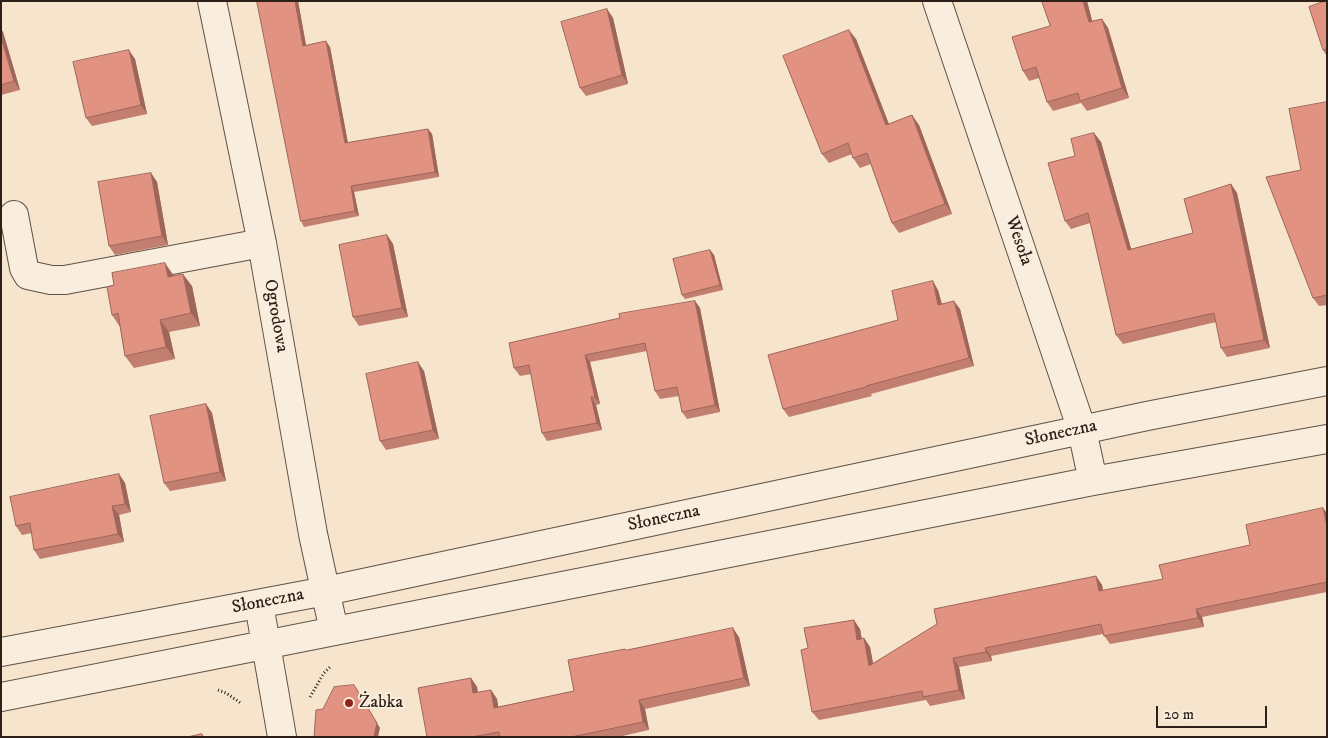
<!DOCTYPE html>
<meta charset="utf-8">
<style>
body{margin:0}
#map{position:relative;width:1328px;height:738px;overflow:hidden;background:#f6e4cc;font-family:"IM FELL DW Pica",serif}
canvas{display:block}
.frame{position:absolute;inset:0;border:2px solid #2d2019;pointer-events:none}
.scale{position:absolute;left:1156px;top:706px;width:111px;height:22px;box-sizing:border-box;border:2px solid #2d2019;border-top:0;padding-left:6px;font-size:15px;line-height:18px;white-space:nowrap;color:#2d2019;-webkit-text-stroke:4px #f9edde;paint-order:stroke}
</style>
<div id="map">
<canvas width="1328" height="738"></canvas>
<div class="frame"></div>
<div class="scale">20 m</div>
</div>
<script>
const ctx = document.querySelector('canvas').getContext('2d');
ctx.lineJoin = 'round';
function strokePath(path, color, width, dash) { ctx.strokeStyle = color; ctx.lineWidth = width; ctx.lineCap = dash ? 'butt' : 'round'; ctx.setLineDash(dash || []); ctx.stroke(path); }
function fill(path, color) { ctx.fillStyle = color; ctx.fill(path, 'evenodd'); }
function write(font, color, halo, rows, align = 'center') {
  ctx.font = font + ' "IM FELL DW Pica",serif'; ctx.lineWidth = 4; ctx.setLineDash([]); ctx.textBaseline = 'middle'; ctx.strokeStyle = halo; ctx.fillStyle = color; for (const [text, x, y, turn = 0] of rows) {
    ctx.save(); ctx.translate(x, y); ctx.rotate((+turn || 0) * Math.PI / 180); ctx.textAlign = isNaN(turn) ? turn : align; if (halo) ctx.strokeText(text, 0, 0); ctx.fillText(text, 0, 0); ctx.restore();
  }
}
const path = new Path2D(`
 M218,690L226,693L242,704
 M310,697L324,673L330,667`);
const minor = new Path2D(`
 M212,1L262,243L313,534L334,631
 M937,1L1082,430L1093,481
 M14,215L24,268L28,275L51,280H65L262,243
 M259,604L282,737
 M1,652L326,591L1147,416L1327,381
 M1,697L1093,481L1327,439`);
const wall = new Path2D(`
 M257,1H298L306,45L330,47L348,143L428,129L432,134L439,177L354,192L359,216L304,227L301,221Z
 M1042,1H1087L1092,21L1102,19L1108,28L1129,98L1087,111L1081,103L1053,111L1047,102L1039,78L1029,81L1023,71L1050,26Z
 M1327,1V55H1326L1323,50Z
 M607,9L613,18L628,84L586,96L580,88Z
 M1,29L3,32L20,90L1,95Z
 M856,39L889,124L919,125L952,214L899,233L892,223L871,164L860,168L853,158L852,154L829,163L822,154Z
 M135,59L147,114L92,126L86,118Z
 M1327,102V305L1319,306L1313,298L1301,170Z
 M1094,133L1101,142L1131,249L1193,233L1231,184L1237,193L1270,348L1227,357L1221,348L1216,322L1123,344L1116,335L1090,223L1071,229L1065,221L1075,156Z
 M151,173L157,182L168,245L115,255L109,246Z
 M387,235L393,244L408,317L359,326L353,317Z
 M710,250L714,255L723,290L685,299L682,295Z
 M174,276L192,286L200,326L169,332L175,359L134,368L125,356L120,327L112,315Z
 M938,290L942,304L960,309L974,366L871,394L872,396L789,417L783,409Z
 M695,301L700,308L720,412L687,419L682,412L679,396L660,399L655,391L647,351L590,362L600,404L596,405L602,430L547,441L542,433L531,374L520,376L514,368Z
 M424,371L439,439L386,450L380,441Z
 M206,404L212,413L226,481L170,491L164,483Z
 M119,474L125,483L131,512L119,515L124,542L40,559L34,550L32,533L22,535L16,526Z
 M1327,513V592L1202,617L1204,627L1110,644L1103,634L991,656L992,661L959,667L965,699L930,706L926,700L819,720L812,712L860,629L862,639L864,638L870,647L873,663L1096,576L1102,585L1103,591L1163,579L1250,545Z
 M739,637L750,686L645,709L649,730L618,737H427L471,678L477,687L478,693L491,690L497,699L498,707L574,691L625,649L626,650Z`);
const shadedWall = new Path2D(`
 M295,1H298L307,51L303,46Z
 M1083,1H1087L1095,32L1089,22Z
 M607,9L613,18L628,84L622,75Z
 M1102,19L1108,28L1129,98L1122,88Z
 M1,29L3,32L20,90L14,81L1,37Z
 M849,30L856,39L893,135L886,125Z
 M326,41L330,47L349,149L345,143Z
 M129,50L135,59L147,114L141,105Z
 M912,115L919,125L952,214L945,204Z
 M428,129L432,134L439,177L435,172Z
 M1094,133L1101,142L1134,259L1128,250Z
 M151,173L157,182L168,245L162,236Z
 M1231,184L1237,193L1270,348L1264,340Z
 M351,186L354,192L359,216L355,211Z
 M387,235L393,244L408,317L402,308Z
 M710,250L714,255L723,290L720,285Z
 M165,263L174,276L168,277Z
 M183,274L192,286L200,326L191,313Z
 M933,281L938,290L944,313L938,305Z
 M695,301L700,308L720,412L715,405Z
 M954,301L960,309L974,366L969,358Z
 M160,320L169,332L175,359L166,347Z
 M585,355L590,362L600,404L595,397Z
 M418,362L424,371L439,439L433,430Z
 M591,397L596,405L602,430L597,423Z
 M206,404L212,413L226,481L220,472Z
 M119,474L125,483L131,512L125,504Z
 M112,506L119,515L124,542L118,534Z
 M1323,508L1327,513V526Z
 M1096,576L1102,585L1105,600L1099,591Z
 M1196,609L1202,617L1204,627L1198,618Z
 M854,620L860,629L863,648L857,640Z
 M733,628L739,637L750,686L744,678Z
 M864,638L870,647L875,675L869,666Z
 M985,648L991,656L992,661L986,652Z
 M953,658L959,667L965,699L959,690Z
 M471,678L477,687L479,702L473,693Z
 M354,685L380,728L378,737H374Z
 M491,690L497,699L500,717L494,708Z
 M639,700L645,709L649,730L643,722Z`);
const building = new Path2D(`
 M257,1H295L303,46L326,41L345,143L428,129L435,172L351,186L355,211L301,221Z
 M1042,1H1083L1089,22L1102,19L1122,88L1080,101L1078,93L1047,102L1036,67L1023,71L1012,37L1050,26Z
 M1325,1H1327V49L1323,50L1309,7Z
 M607,9L622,75L580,88L561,22Z
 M849,30L886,125L912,115L945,204L892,223L867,153L853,158L848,143L822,154L783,56Z
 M1,37L14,81L1,85Z
 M129,50L141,105L86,118L73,62Z
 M1327,102V295L1313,298L1266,177L1301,170L1289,109Z
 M1094,133L1128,250L1193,233L1184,199L1231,184L1264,340L1221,348L1214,313L1116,335L1088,213L1065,221L1048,163L1075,156L1071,139Z
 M151,173L162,236L109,246L98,182Z
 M387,235L402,308L353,317L339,245Z
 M710,250L720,285L682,295L673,259Z
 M165,263L168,277L183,274L191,313L160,320L166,347L125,356L118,313L112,315L107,287L114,285L112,273Z
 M933,281L938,305L954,301L969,358L866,386V387L783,409L768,355L898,320L892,291Z
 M695,301L715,405L682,412L677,387L655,391L645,343L585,355L595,397H591L597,423L542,433L529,365L514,368L509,343L620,318L619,314Z
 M418,362L433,430L380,441L366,374Z
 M206,404L220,472L164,483L150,416Z
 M119,474L125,504L112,506L118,534L34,550L30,523L16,526L10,497Z
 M1323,508L1327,526V582L1196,609L1198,618L1104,636L1101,624L985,648L986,652L953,658L959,690L923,697L922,691L812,712L801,650L808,648L804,628L854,620L857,640L864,638L869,666L937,624L934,609L1096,576L1099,591L1163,579L1159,565L1250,545L1246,525Z
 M733,628L744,678L639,700L643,722L571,737H500L499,732L472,737H427L418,688L471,678L473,693L491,690L494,708L574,691L568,660L625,649L626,650Z
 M354,685L377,723L374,737H314L316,710L323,709L334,687Z
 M202,734L203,737H188Z`);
const markers = [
 [349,703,5,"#8f2418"]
];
const streetNames = [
 ["Wesoła",1018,241,71],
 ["Ogrodowa",275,316,80],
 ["Słoneczna",1061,434,-12],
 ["Słoneczna",664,519,-12],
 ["Słoneczna",268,602,-11]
];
const poiNames = [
 ["Żabka",359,703]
];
strokePath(minor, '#5f5146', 30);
strokePath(path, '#2d2019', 3, [1, 2.5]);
strokePath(minor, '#f9edde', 28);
fill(wall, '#c27e6e');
fill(shadedWall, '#9e665a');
fill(building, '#e19280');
strokePath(building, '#9e665a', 1);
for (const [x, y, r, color] of markers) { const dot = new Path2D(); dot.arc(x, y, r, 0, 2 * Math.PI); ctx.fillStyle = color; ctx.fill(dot); strokePath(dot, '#f9edde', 2); }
write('18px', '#2d2019', '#f9edde', streetNames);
write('18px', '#2d2019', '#f9edde', poiNames, 'left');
</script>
